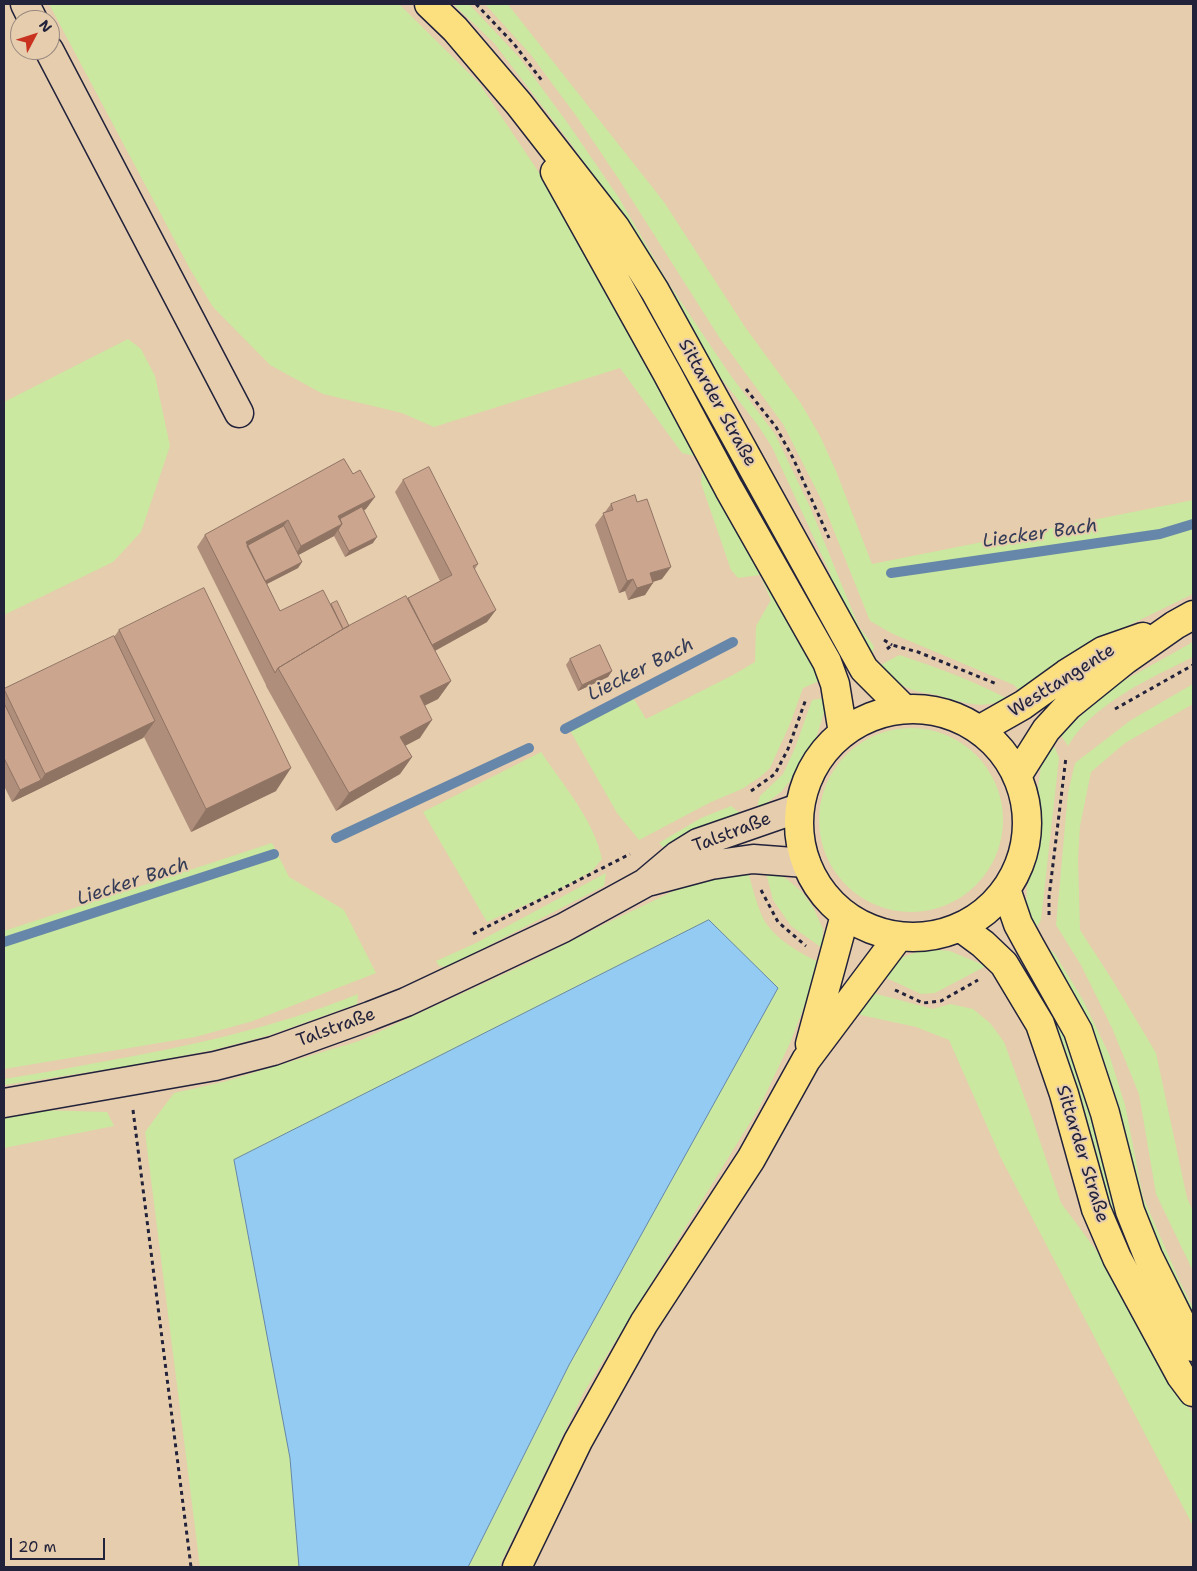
<!DOCTYPE html>
<meta charset="utf-8">
<style>
body{margin:0}
#map{position:relative;width:1197px;height:1571px;overflow:hidden;background:#e6cdae;font-family:"Shantell Sans",sans-serif}
canvas{display:block}
.frame{position:absolute;inset:0;border:5px solid #22223b;pointer-events:none}
.north{position:absolute;left:10px;top:10px;width:50px;height:50px;box-sizing:border-box;background:#e6cdae;border:1px solid #988980;border-radius:50%;rotate:50deg;font-size:14px;font-weight:700;line-height:20px;text-align:center;color:#22223b}
.north::after{content:'';display:block;margin:auto;width:18px;height:22px;background:#c8321e;clip-path:polygon(50% 0,100% 100%,50% 72%,0 100%)}
.scale{position:absolute;left:10px;top:1538px;width:95px;height:22px;box-sizing:border-box;border:2px solid #22223b;border-top:0;padding-left:6px;font-size:15px;line-height:18px;white-space:nowrap;color:#22223b;-webkit-text-stroke:4px #e6cdae;paint-order:stroke}
</style>
<div id="map">
<canvas width="1197" height="1571"></canvas>
<div class="frame"></div>
<div class="north">N</div>
<div class="scale">20 m</div>
</div>
<script>
const ctx = document.querySelector('canvas').getContext('2d');
ctx.lineJoin = 'round';
function fill(path, color) { ctx.fillStyle = color; ctx.fill(path, 'evenodd'); }
function strokePath(path, color, width, dash) { ctx.strokeStyle = color; ctx.lineWidth = width; ctx.lineCap = dash ? 'butt' : 'round'; ctx.setLineDash(dash || []); ctx.stroke(path); }
function write(font, color, halo, rows, align = 'center') {
  ctx.font = font + ' "Shantell Sans",sans-serif'; ctx.lineWidth = 4; ctx.setLineDash([]); ctx.textBaseline = 'middle'; ctx.strokeStyle = halo; ctx.fillStyle = color; for (const [text, x, y, turn = 0] of rows) {
    ctx.save(); ctx.translate(x, y); ctx.rotate((+turn || 0) * Math.PI / 180); ctx.textAlign = isNaN(turn) ? turn : align; if (halo) ctx.strokeText(text, 0, 0); ctx.fillText(text, 0, 0); ctx.restore();
  }
}
const green = new Path2D(`
 M49,4H399L479,83L544,180L636,333L703,458L780,597L824,679L803,688L790,724L770,768L760,777L742,789L711,802L639,840L617,813L568,727L632,696L646,719L733,675L755,662L756,626L771,600L760,575L738,578L731,570L701,483L703,458L682,453L620,368L434,427L402,413L323,394L270,365L213,307L190,269Z
 M453,4H469L519,57L569,125L619,198L669,284L731,376L775,434L810,507L859,627L874,646L873,652L868,657L834,595L830,573L772,447L757,424L716,372L696,342L601,187L569,141L494,43Z
 M485,4H507L510,7L664,202L745,327L800,402L820,436L836,471L872,564L1193,500V594L1064,657L1021,693L1014,685L893,634L870,621L822,501L783,424L719,337L620,181L577,117L531,55Z
 M621,255L851,666L841,672L617,261Z
 M128,339L141,349L155,376L170,446L141,532L113,562L4,615V402Z
 M1193,642V657C1151,678 1092,704 1068,746L1060,734L1116,685Z
 M899,655C936,667 972,680 1006,698C985,711 962,702 940,696C930,693 919,693 910,689C897,684 888,675 879,666Z
 M1193,684V704L1125,743L1091,772L1080,826L1078,858L1080,930L1113,981L1156,1053L1187,1198L1193,1211V1271L1156,1194L1139,1094L1112,1028L1081,965L1056,925L1068,793L1075,763L1131,720Z
 M824,698L825,710L816,738L790,781L781,792L756,811L760,796L783,774L795,748L812,700Z
 M819 820a92 92 0 1 1 184 0a92 92 0 1 1-184 0Z
 M1050,743L1055,748L1059,758L1041,920L1033,933L1026,910L1027,886L1039,842L1041,814L1038,787L1041,765Z
 M541,752C563,785 594,820 602,859L592,871L558,890L487,922L423,812Z
 M731,806L740,813L741,817L665,849L659,843L701,818Z
 M272,843L289,877L344,910L376,973L253,1021L195,1037L4,1069V931Z
 M747,869C752,885 756,903 763,918C773,938 801,954 821,963L790,1043L759,1108L584,1392L499,1567H200L145,1132L174,1093L223,1082L359,1041L526,964L607,923L703,877Z
 M765,869L787,879L802,892L813,907L823,929L822,948L791,926L773,900Z
 M606,873L604,886L447,967L439,966L436,961L476,943Z
 M1046,946L1055,954L1083,1000L1109,1054L1125,1105L1143,1197L1180,1282L1193,1308V1327L1136,1199L1114,1095L1089,1029L1042,947Z
 M926,949L950,951L986,966L935,993L921,994L880,975L903,957Z
 M1026,960L1058,1013L1175,1332L1118,1241L1018,964Z
 M869,992L933,1009L950,1004L973,1009L990,1023L1004,1042L1032,1118L1061,1203L1117,1278L1193,1415V1526L1001,1158L949,1040L916,1027L856,1014Z
 M358,994L357,1004L270,1035L213,1050L129,1066L4,1085V1079C36,1074 69,1068 101,1062C189,1046 275,1028 358,994Z
 M37,1110L107,1112L114,1126L4,1148V1115Z`);
const water = new Path2D(`
 M709,920L778,988L569,1365L468,1567H299L290,1458L234,1160Z`);
const stream = new Path2D(`
 M891,573L1160,534L1193,524
 M565,729L733,642
 M336,838L529,748
 M4,942L274,854`);
const path = new Path2D(`
 M476,4L514,44L543,82
 M746,389L776,427L793,458L829,538
 M884,640L892,645
 M887,649L892,645L918,652L997,684
 M1115,709L1193,665
 M751,791L775,774L788,749L806,699
 M761,890L778,922L806,946
 M1049,915V897L1066,757
 M473,934L630,854
 M895,990L923,1003L941,1001L978,980
 M133,1110L191,1567`);
const minor = new Path2D(`
 M25,4L33,20
 M49,50L239,413
 M651,881L711,865L753,859L806,863
 M4,1103L215,1066L273,1051L370,1016L406,1002L563,928L645,883L677,856L698,843L799,808`);
const major = new Path2D(`
 M429,4L455,29L519,104L615,227L655,291L864,669L904,709
 M555,172L667,373L729,489L827,662L835,684L843,733
 M799 823a114 114 0 1 1 228 0a114 114 0 1 1-228 0Z
 M979,730L1023,705L1066,674L1103,651L1143,637
 M1017,776L1046,730L1068,706L1125,660L1175,625L1193,615
 M1006,889L1018,924L1030,946L1078,1031L1105,1113L1130,1211L1148,1256L1193,1347
 M960,927L983,944L1004,964L1040,1024L1064,1094L1096,1209L1117,1258L1181,1376L1193,1392
 M810,1044L845,915
 M517,1567L578,1441L644,1323L751,1159L806,1060L899,936`);
const wall = new Path2D(`
 M344,459L366,509L364,510L373,543L345,557L334,536L298,555L302,562L298,568L267,584L280,611L331,604L349,626L408,598L440,581L395,492L403,480L478,564L475,569L487,622L435,651L451,681L438,699L425,705L420,738L405,745L412,757L400,774L336,811L266,686V685L197,547L205,535Z
 M611,504L662,579L653,582L645,595L628,600L625,591L619,593L595,525Z
 M119,630L276,791L191,832L144,737L143,738L12,802L4,786V689L114,637Z
 M570,659L612,671L608,677L578,691L566,665Z`);
const shadedWall = new Path2D(`
 M375,497L366,509L336,525L338,516Z
 M288,520L279,532L237,554L246,542Z
 M342,524L334,536L293,558L301,546Z
 M377,537L373,543L345,557L349,551Z
 M302,562L298,568L255,590L260,584Z
 M671,567L662,579L642,585L650,573Z
 M633,579L625,591L619,593L627,581Z
 M653,583L645,595L628,600L637,588Z
 M496,610L487,622L418,660L426,648Z
 M612,671L608,677L578,691L582,685Z
 M451,681L438,699L408,714L420,696Z
 M432,720L420,738L388,755L400,737Z
 M155,721L143,738L33,792L45,774Z
 M412,757L400,774L336,811L349,793Z
 M291,768L276,791L191,832L206,809Z
 M41,780L33,792L12,802L20,790Z`);
const building = new Path2D(`
 M344,459L353,474L360,470L375,497L338,516L342,524L301,546L288,520L246,542L280,611L323,590L343,629L278,668L275,673L205,535Z
 M429,467L478,564L473,566L496,610L432,645L408,598L452,575L403,480Z
 M635,495L637,502L647,499L671,567L650,573L653,583L637,588L633,579L627,581L603,513L613,510L611,504Z
 M362,507L377,537L349,551L338,530L342,524L340,519Z
 M284,526L302,562L265,581L247,546Z
 M204,588L291,768L206,809L119,630Z
 M406,596L451,681L420,696L432,720L400,737L412,757L349,793L278,668L348,626Z
 M337,601L349,626L343,629L331,604Z
 M114,636L155,721L45,774L4,689Z
 M600,645L612,671L582,685L570,659Z
 M4,703L41,780L20,790L4,758Z`);
const streetNames = [
 ["Sittarder Straße",717,403,61],
 ["Westtangente",1062,681,-32],
 ["Talstraße",732,833,-21],
 ["Talstraße",336,1028,-20],
 ["Sittarder Straße",1082,1154,73]
];
const waterNames = [
 ["Liecker Bach",1040,534,-8],
 ["Liecker Bach",641,670,-27],
 ["Liecker Bach",133,882,-18]
];
fill(green, '#cae89f');
fill(water, '#94cbf3');
strokePath(water, '#6687a9', 1);
strokePath(stream, '#6687a9', 10);
strokePath(minor, '#22223b', 31);
strokePath(major, '#22223b', 31);
strokePath(path, '#22223b', 3, [4, 4]);
strokePath(minor, '#e6cdae', 28);
strokePath(major, '#fce080', 28);
fill(wall, '#af8e7b');
fill(shadedWall, '#8f7464');
fill(building, '#cca58f');
strokePath(building, '#8f7464', 1);
write('18px', '#22223b', '#e6cdae', streetNames);
write('italic 19px', '#333b57', '#e6cdae', waterNames);
</script>
